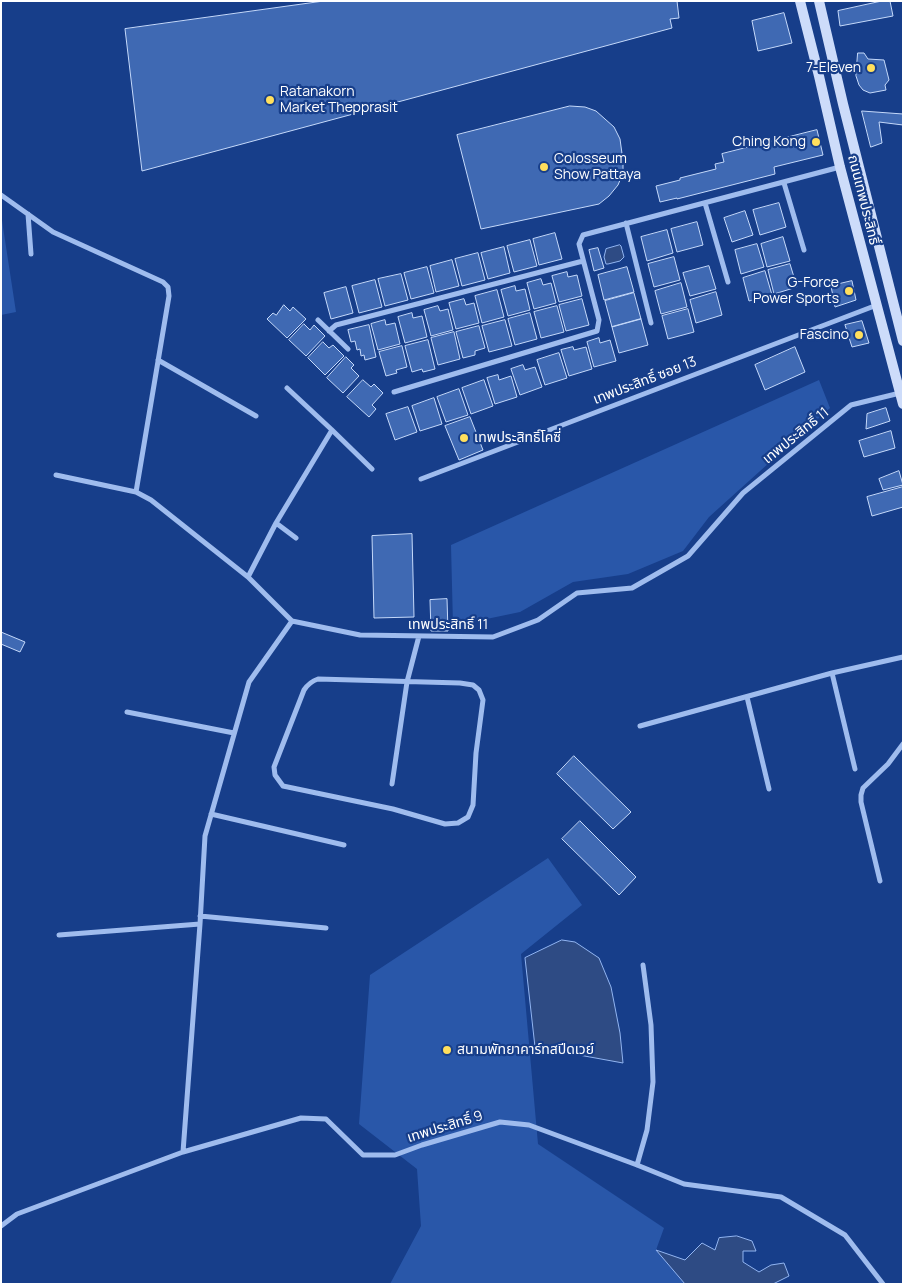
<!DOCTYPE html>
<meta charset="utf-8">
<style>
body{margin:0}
#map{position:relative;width:904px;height:1285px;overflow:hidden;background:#173e8a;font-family:Manrope,sans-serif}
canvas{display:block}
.frame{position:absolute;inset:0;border:2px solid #fff;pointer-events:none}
</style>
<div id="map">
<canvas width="904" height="1285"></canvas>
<div class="frame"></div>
</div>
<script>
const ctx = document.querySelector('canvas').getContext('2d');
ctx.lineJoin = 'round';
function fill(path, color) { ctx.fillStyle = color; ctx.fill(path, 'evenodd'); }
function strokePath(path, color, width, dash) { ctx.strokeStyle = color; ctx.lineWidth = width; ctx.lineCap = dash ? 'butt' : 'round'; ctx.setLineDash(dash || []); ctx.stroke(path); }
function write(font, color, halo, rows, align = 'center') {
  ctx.font = font + ' Manrope,"Noto Sans Thai",sans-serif'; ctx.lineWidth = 4.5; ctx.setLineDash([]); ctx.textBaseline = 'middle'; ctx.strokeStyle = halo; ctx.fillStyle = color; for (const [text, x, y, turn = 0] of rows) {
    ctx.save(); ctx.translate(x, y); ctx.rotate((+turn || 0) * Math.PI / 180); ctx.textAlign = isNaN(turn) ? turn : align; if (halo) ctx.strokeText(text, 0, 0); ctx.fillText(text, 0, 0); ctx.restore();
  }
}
const green = new Path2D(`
 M1,214L16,312L1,315Z
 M819,380L830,408L709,517L683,551L628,574L573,582L520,612L453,626L451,545Z
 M548,858L582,905L521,954L538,1144L664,1228L656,1250L685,1284H390L421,1226L417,1169L359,1124L370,975Z`);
const water = new Path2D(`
 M620,245L621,246L624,257L620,261L608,264H606L604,257L606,249Z
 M562,940L575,942L599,958L611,987L620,1033L623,1063L535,1047L525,958Z
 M737,1236L752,1241L756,1251H743V1262L759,1272L771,1265L784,1263L789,1276L773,1284H685L656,1250L685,1260L702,1243L715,1250L719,1238Z`);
const building = new Path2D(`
 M324,1H677L679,18L670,19L672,28L142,171L125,29Z
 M882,1H890L893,16L840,26L838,11Z
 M784,13L792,43L758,51L752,21Z
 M858,53H864L868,59L884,60L889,80L885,85L886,90L870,93L863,90L859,85L856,76Z
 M570,106L585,107L596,111L614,127L620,139L623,161V173L618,185L609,196L599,204L481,229L457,135Z
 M862,111L903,114V125L879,122L882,143L871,147Z
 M817,130L823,155L774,167L775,174L677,199V198L660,202L656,186L680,180V178L716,169L715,164L724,162L722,154Z
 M779,203L786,227L760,235L753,210Z
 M745,211L753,235L732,242L724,218Z
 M697,222L703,245L677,252L671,229Z
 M667,230L673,253L647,261L641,237Z
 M555,233L562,259L539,265L533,239Z
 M783,237L790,261L767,267L761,244Z
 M530,240L537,266L514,272L507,246Z
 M757,244L764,267L741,274L735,250Z
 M504,247L510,273L488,279L481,253Z
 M598,248L604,268L594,271L589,250Z
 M478,253L485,280L462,286L455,259Z
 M674,257L680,280L654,287L648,264Z
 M452,260L459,286L436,292L430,266Z
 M790,264L797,287L774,294L768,270Z
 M709,266L716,289L690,296L683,273Z
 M427,267L434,293L411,299L404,273Z
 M627,267L634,292L604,300L598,275Z
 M765,271L772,295L749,301L743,278Z
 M567,272L568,277L577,275L582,296L559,302L552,276Z
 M401,274L408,300L385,306L378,279Z
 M541,279L543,285L551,283L556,303L534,309L527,283Z
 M375,280L382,307L359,313L352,286Z
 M852,281L856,300L835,307L831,286Z
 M681,283L687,307L661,314L655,291Z
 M515,286L516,291L525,289L530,310L508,316L501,290Z
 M346,287L353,313L331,319L324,293Z
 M497,290L504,317L482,323L475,296Z
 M716,292L722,315L696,323L690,300Z
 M634,293L641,319L612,327L605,301Z
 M464,299L466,305L474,303L479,323L456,329L449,303Z
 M582,299L589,325L566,331L559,305Z
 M284,305L290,311L293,307L306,319L287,338L267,319L273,313L276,315Z
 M438,306L440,311L448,309L453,330L431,336L424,310Z
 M557,306L564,332L541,338L534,312Z
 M688,309L694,332L668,339L662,316Z
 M412,313L413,318L422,316L427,337L405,343L398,317Z
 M530,313L537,339L515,345L508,319Z
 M641,319L648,345L619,353L612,327Z
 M385,320L386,325L395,323L400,344L378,350L371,324Z
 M505,320L512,346L489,352L482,326Z
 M862,321L869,343L852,347L845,325Z
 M304,324L310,330L314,325L325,336L306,356L289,340Z
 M369,325L376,357L365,360L364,355L361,356L360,349L357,350L355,341L351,342L348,330Z
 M479,326L485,348L475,351V355L463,358L456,332Z
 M454,332L460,359L438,365L431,338Z
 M599,338L600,343L610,340L616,361L594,367L587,342Z
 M428,340L435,369L423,372L422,369L412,372L405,346Z
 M323,342L329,348L333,345L344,356L325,375L308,358Z
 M402,346L407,367L396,370L397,373L386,376L379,352Z
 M573,347L574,350L586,347L592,369L569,376L561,350Z
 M795,347L805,372L765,390L755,365Z
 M559,353L567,378L545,385L537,360Z
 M346,357L354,365L351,368L359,376L343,393L327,378Z
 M523,365L525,370L535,367L542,387L520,395L511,369Z
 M498,375L499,380L511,376L517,397L495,404L487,378Z
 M363,380L371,387L374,384L383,393L372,405L376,409L369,417L347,397Z
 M484,380L493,406L471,414L462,388Z
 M459,389L468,415L446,422L437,397Z
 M434,398L442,424L420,431L412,406Z
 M408,407L417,432L395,440L386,414Z
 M886,408L890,421L866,429L867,414Z
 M470,417L483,450L459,460L445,426Z
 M891,431L895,448L864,457L859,441Z
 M899,471L903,485L883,490L879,479Z
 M903,487V507L872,516L867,497Z
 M412,534L414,617L374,618L372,536Z
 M447,599L448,631H431L430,600Z
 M1,632L25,642L20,652L1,644Z
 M574,756L631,812L613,829L557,774Z
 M580,821L636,877L619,895L562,839Z`);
const street = new Path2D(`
 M784,183L804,250
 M1,195L53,232L163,282L168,287L169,296L136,492
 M705,203L728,282
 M28,214L31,254
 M626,223L651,323
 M318,320L348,349
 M329,331L336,325L583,261
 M158,360L256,416
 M287,388L332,430
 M394,392L597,331L599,320L579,244L583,235L840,167
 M56,475L136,492L151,500L248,577L292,621L360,635L493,637L538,620L577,593L632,588L688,556L743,493L851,405L900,393
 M421,479L877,305
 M276,523L296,538
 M248,577L276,523L332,430L372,469
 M832,673L855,769
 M318,679L460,683L473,685L479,690L483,700L476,753L473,805L468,817L458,823L445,824L393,809L283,786L275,775L274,767L304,690C308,684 312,681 318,679Z
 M747,697L769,789
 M127,712L234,733
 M640,726L832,673L903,657
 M392,784L407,682L419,636
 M211,814L344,845
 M880,881L861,802V795L863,788L888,764L903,744
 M200,916L326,928
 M59,935L200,924
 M183,1152L200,924L205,836L249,682L292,621
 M637,1165L647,1130L653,1082L651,1025L643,965
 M1,1226L17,1214L183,1152L301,1118L326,1119L363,1155H395L422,1145L500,1122L529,1125L637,1165L684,1184L781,1197L845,1235L883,1284`);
const secondary = new Path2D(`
 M800,1L819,76L840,167L903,404
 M819,1L843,104L903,341`);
const markers = [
 [871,68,5,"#ffdf5d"],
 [270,100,5,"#ffdf5d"],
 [816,142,5,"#ffdf5d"],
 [544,167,5,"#ffdf5d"],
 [849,291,5,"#ffdf5d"],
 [859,335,5,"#ffdf5d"],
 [464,438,5,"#ffdf5d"],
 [447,1050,5,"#ffdf5d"]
];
const poiNames = [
 ["7-Eleven",861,68],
 ["Ratanakorn",280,92,"left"],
 ["Market Thepprasit",280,108,"left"],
 ["Ching Kong",806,142],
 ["Colosseum",554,159,"left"],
 ["Show Pattaya",554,175,"left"],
 ["G-Force",839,283],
 ["Power Sports",839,299],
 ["Fascino",849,335],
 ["เทพประสิทธิ์โคซี่",474,438,"left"],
 ["สนามพัทยาคาร์ทสปีดเวย์",457,1050,"left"]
];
const streetNames = [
 ["ถนนเทพประสิทธิ์",863,200,76],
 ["เทพประสิทธิ์ ซอย 13",645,381,-21],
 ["เทพประสิทธิ์ 11",796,436,-39],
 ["เทพประสิทธิ์ 11",448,625],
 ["เทพประสิทธิ์ 9",445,1127,-17]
];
fill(green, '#2957a9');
fill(water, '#2e4b84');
strokePath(water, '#92b5f1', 1);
fill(building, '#3f69b3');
strokePath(building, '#c5d9fa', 1);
strokePath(street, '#9fbcee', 5);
strokePath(secondary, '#cddcfa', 10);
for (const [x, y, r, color] of markers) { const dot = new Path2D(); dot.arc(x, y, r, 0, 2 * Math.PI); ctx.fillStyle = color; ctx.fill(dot); strokePath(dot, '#173e8a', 2); }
write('14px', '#fff', '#173e8a', poiNames, 'right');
write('14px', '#fff', '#173e8a', streetNames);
</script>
